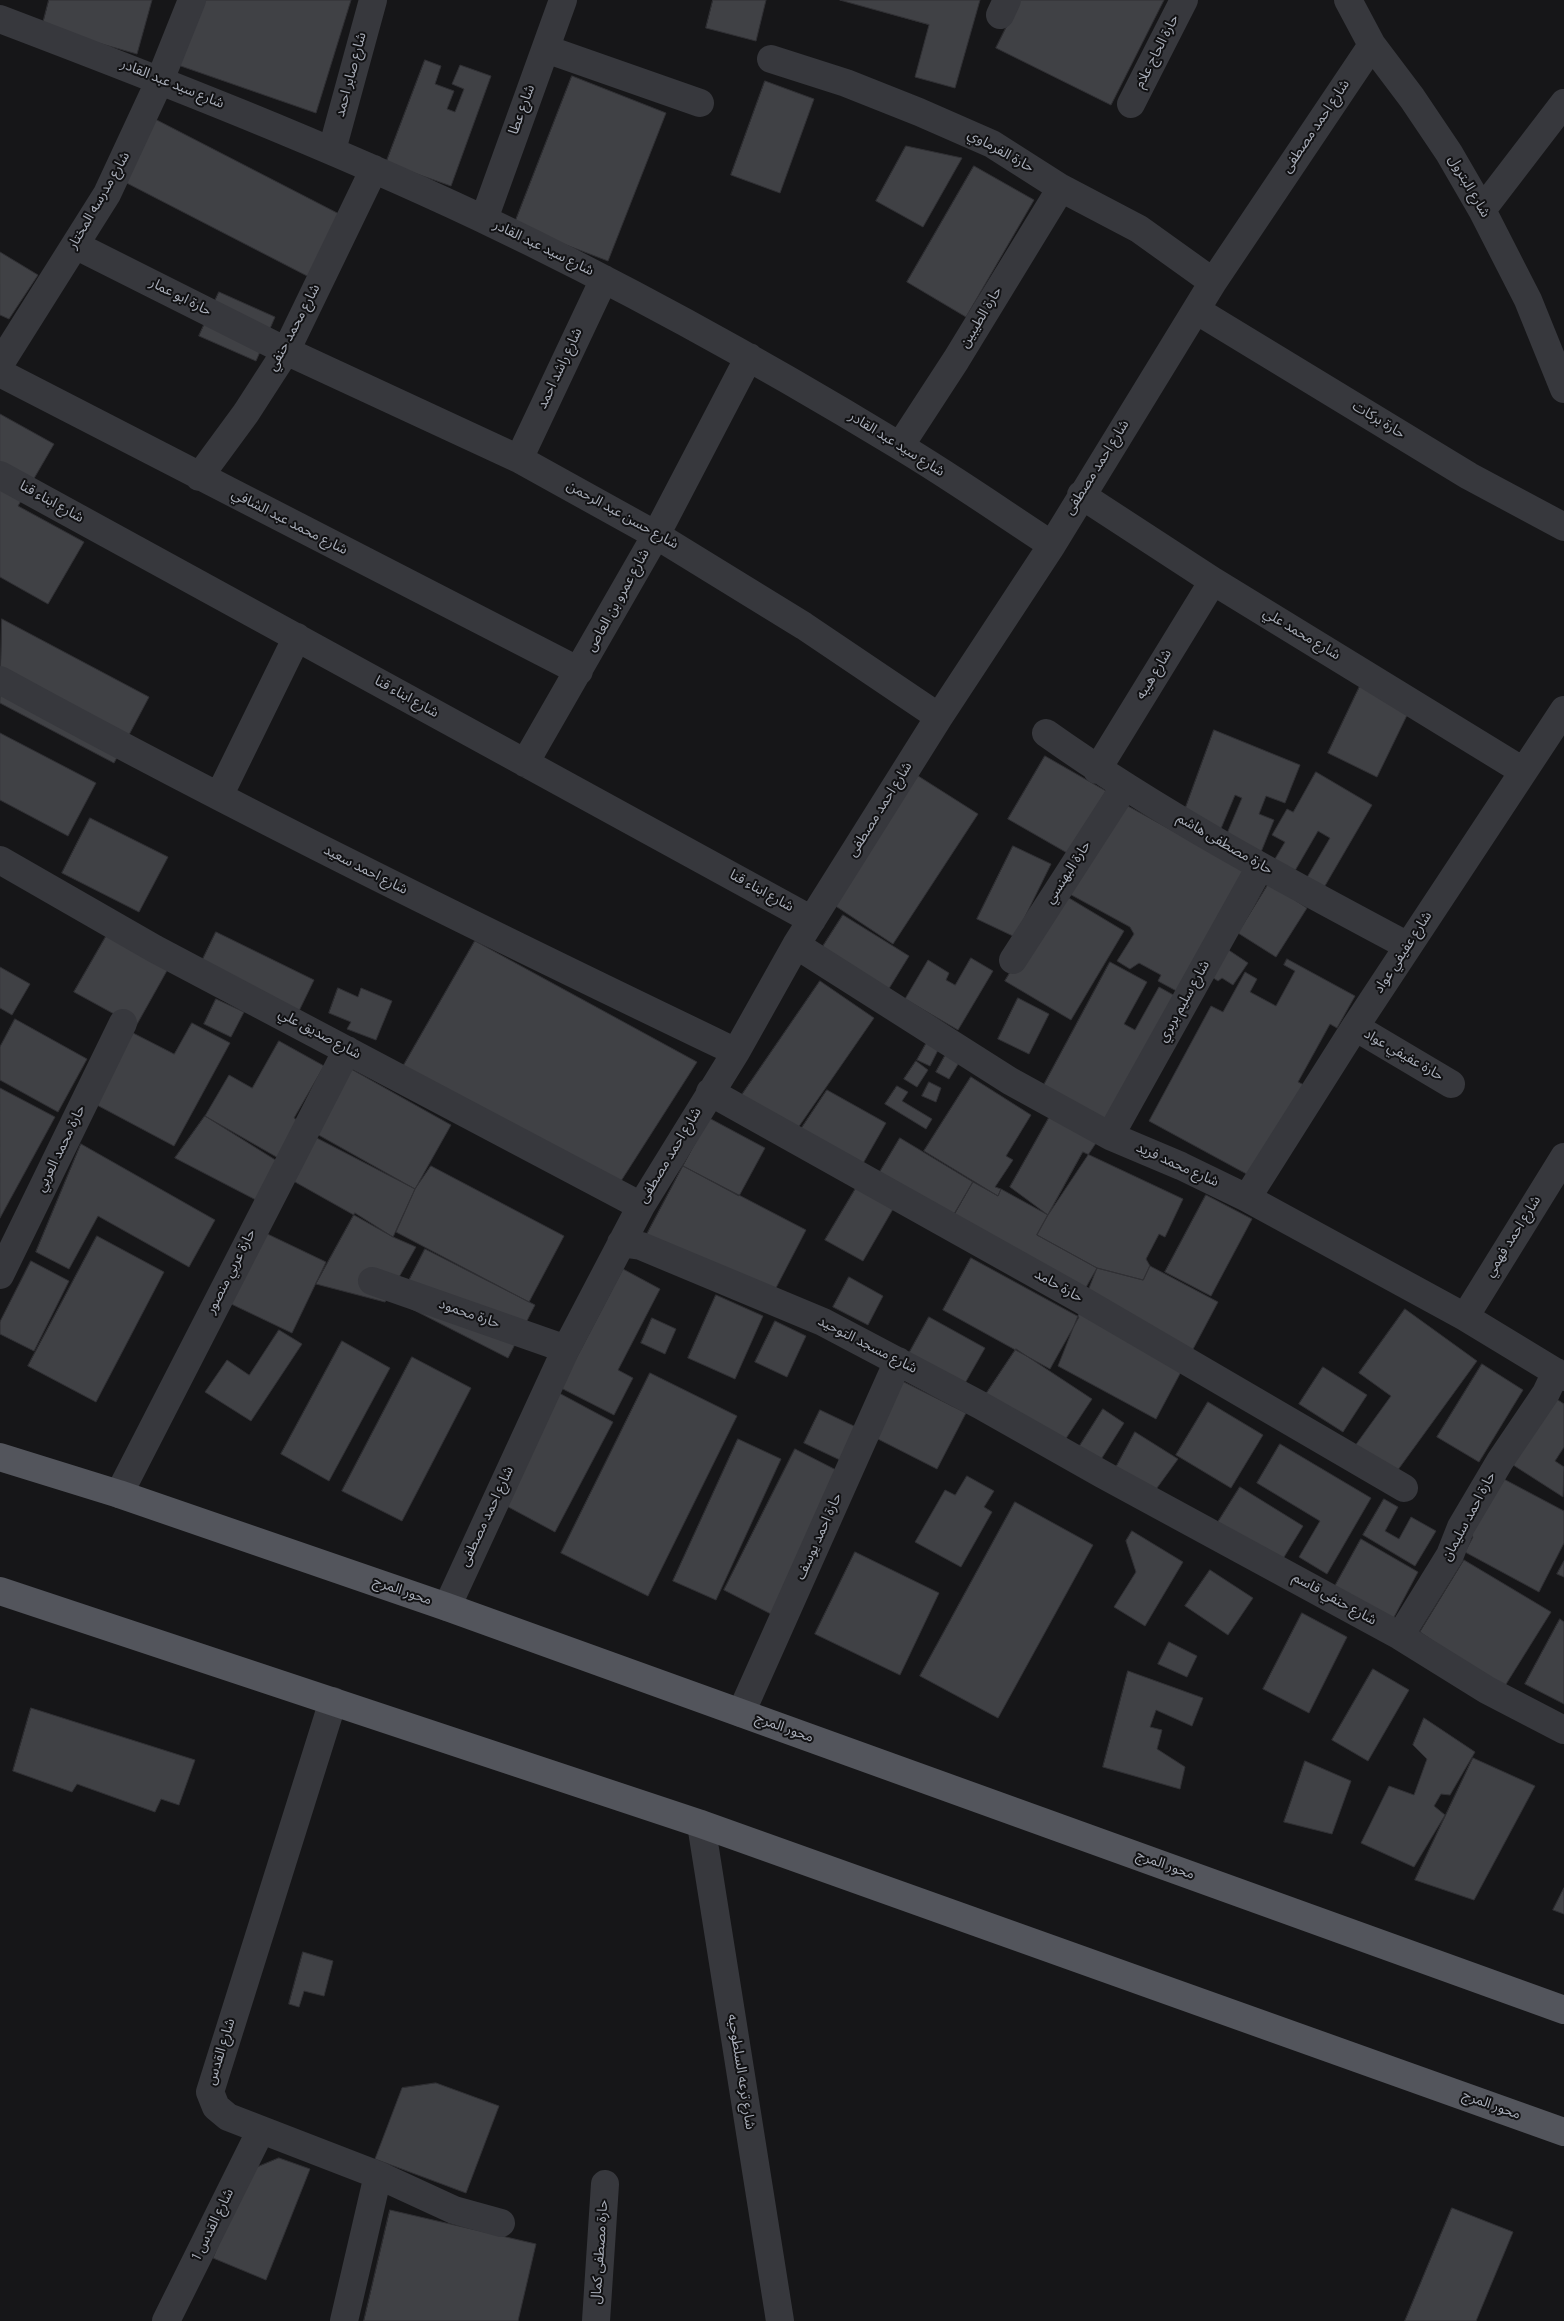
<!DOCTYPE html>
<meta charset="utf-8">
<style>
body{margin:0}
canvas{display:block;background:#161618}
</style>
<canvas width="1564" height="2321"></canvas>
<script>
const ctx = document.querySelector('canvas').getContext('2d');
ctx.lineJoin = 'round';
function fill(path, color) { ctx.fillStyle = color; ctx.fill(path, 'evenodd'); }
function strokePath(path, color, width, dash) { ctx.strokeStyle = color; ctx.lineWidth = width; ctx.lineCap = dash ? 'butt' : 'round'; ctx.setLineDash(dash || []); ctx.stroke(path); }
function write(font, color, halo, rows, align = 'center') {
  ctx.font = font + ' Overpass,"Noto Sans Arabic",sans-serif'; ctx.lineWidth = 4; ctx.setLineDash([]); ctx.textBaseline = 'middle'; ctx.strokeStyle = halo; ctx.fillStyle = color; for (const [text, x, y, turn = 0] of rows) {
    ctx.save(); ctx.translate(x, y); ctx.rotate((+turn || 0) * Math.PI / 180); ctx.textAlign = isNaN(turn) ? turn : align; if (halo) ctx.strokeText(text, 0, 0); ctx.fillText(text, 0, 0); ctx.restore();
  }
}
const building = new Path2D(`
 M49,0H152L137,54L42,27Z
 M195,0H351L316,113L175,64Z
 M713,0H766L756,41L706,28Z
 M840,0H980L955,88L915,77L929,25Z
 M1020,0H1164L1111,105L996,48Z
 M425,60L441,66L435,84L454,91L447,109L455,112L464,89L452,84L460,65L491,76L451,186L386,163Z
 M572,76L666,113L608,261L514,225Z
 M765,81L814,99L780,193L731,175Z
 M149,116L345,217L313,279L117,178Z
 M906,146L962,158L923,227L876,201Z
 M974,166L1034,200L966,317L907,282Z
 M0,252L38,275L9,319L0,315Z
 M219,292L275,317L256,361L199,336Z
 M0,414L54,444L18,506L84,542L48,604L0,577Z
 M2,619L149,697L114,763L0,703Z
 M1360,686L1410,709L1377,777L1328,753Z
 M1214,730L1300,765L1285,803L1266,796L1259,814L1274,820L1259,857L1223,843L1242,798L1235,795L1217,838L1183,815Z
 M0,733L96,783L68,836L0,800Z
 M1045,756L1106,791L1069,854L1008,819Z
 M1316,772L1372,805L1319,896L1302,886L1330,838L1318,831L1289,881L1269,869L1285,842L1272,835L1287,809L1293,812Z
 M915,774L978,814L893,944L831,903Z
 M1117,800L1249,873L1182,994L1158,981L1161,975L1139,963L1130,969L1117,961L1134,934L1130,927L1066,892Z
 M90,818L168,857L139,912L62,873Z
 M1013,846L1051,864L1015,937L977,919Z
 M1269,883L1307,908L1276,957L1238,933Z
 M1059,892L1124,931L1071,1020L1005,981Z
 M843,915L909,956L885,995L818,954Z
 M216,932L314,980L298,1013L200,965Z
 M108,933L169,967L136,1026L74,992Z
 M475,941L697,1062L621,1181L401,1070Z
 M1221,945L1248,963L1233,985L1222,978L1218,981L1206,973Z
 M971,958L993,971L958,1030L905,999L928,960L949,973L946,980L955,985Z
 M1287,959L1355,996L1337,1028L1330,1024L1298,1082L1304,1085L1254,1178L1149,1121L1211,1006L1223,1012L1245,972L1257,979L1250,992L1276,1006L1295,971L1284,965Z
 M1110,962L1147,982L1124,1024L1135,1030L1159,987L1177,997L1105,1131L1039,1094Z
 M0,967L30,984L12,1015L0,1008Z
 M820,981L874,1018L793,1135L739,1099Z
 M338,988L358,997L361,988L392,1001L376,1040L347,1029L351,1022L329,1013Z
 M1018,998L1049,1014L1029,1054L998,1039Z
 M216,999L244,1012L231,1037L204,1024Z
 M15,1019L87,1059L58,1112L0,1080V1047Z
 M192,1023L230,1043L174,1146L95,1104L133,1033L174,1054Z
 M279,1041L324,1066L294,1118L308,1127L287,1163L205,1116L229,1075L252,1088Z
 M927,1042L939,1048L930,1066L917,1060Z
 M946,1054L960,1061L949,1079L936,1072Z
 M916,1061L928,1070L917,1087L904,1079Z
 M351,1069L451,1125L415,1189L315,1133Z
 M971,1077L1031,1115L1006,1156L1013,1160L995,1187L1001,1189L998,1196L924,1151Z
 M929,1082L941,1088L936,1102L922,1096Z
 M897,1086L908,1092L902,1101L932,1119L926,1129L885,1104Z
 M0,1088L55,1117L0,1218Z
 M827,1090L886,1123L857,1174L797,1135Z
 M205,1116L277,1161L256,1200L175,1158Z
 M1050,1116L1096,1143L1048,1215L1010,1187Z
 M709,1118L765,1148L739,1196L683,1166Z
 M311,1135L415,1189L393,1237L288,1178Z
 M900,1138L973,1182L948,1224L878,1175Z
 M81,1144L215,1220L189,1267L98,1216L69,1269L36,1252Z
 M1083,1152L1183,1199L1165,1237L1159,1234L1146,1259L1150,1266L1143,1280L1097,1268L1037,1235Z
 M431,1166L564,1236L529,1302L396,1232L415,1189Z
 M683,1166L806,1230L765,1309L638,1251Z
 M973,1182L998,1196L1001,1189L1048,1215L1037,1235L1097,1268L1081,1296L948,1226Z
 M856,1188L893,1209L863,1261L825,1240Z
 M1206,1195L1252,1219L1211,1296L1165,1272Z
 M355,1213L393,1237L416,1247L385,1302L316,1284Z
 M259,1230L326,1262L292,1333L225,1301Z
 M97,1236L164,1272L96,1402L28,1366Z
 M425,1249L535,1305L508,1358L398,1302Z
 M971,1258L1079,1317L1050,1369L943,1310Z
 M31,1261L69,1281L34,1351L0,1334V1322Z
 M1150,1266L1218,1302L1156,1419L1058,1366L1097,1268L1143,1280Z
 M623,1269L660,1289L618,1370L633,1378L614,1415L561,1388Z
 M849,1277L883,1296L868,1325L833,1307Z
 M716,1295L763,1316L735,1379L688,1358Z
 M1405,1309L1477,1361L1384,1489L1344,1461L1391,1396L1359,1373Z
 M929,1317L985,1348L952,1406L897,1375Z
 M652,1318L676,1329L665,1354L641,1343Z
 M775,1321L806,1336L787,1377L755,1362Z
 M279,1330L302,1344L251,1421L205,1392L227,1360L249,1375Z
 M342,1341L390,1368L329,1481L281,1454Z
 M1016,1349L1092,1399L1055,1455L976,1409Z
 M412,1357L471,1388L402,1521L342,1491Z
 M1482,1364L1523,1390L1479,1462L1437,1437Z
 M1323,1367L1367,1395L1343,1432L1299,1404Z
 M650,1373L737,1416L648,1596L561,1553Z
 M902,1381L966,1413L937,1469L874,1437Z
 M559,1393L613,1422L555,1532L501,1503Z
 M1552,1396L1564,1404V1447L1555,1461L1564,1467L1563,1497L1510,1463Z
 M1208,1402L1263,1435L1231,1488L1176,1455Z
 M1103,1409L1124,1423L1100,1461L1079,1447Z
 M820,1410L856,1427L840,1460L804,1443Z
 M1135,1432L1178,1459L1154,1492L1114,1471Z
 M738,1439L781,1459L716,1600L673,1581Z
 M1280,1444L1371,1498L1327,1574L1299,1557L1320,1521L1257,1483Z
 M795,1449L842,1473L771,1614L724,1590Z
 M967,1476L994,1491L984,1507L992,1512L961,1567L915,1542L945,1490L955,1495Z
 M1498,1476L1564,1511V1543L1539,1592L1465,1552L1473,1537L1469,1532Z
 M1240,1487L1303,1526L1281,1562L1218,1522Z
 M1384,1499L1398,1507L1385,1531L1399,1539L1411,1517L1436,1531L1415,1566L1363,1535Z
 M1015,1502L1093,1545L998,1718L920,1676Z
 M1132,1531L1183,1562L1145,1626L1114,1607L1136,1572L1126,1541Z
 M1361,1539L1418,1572L1393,1619L1335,1586Z
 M855,1552L939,1593L900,1675L815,1634Z
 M1464,1560L1551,1612L1503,1689L1420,1632Z
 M1564,1561V1577L1557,1574Z
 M1210,1570L1253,1598L1228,1635L1185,1606Z
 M1302,1613L1347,1637L1309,1713L1263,1689Z
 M1560,1619L1564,1622V1704L1525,1684Z
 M1169,1642L1197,1656L1187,1677L1158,1664Z
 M1373,1669L1409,1690L1368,1761L1332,1740Z
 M1128,1671L1203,1698L1192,1726L1156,1710L1150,1727L1162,1730L1157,1749L1185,1767L1180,1789L1103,1767Z
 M31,1708L195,1760L179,1805L161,1799L155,1812L77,1784L72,1792L13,1771Z
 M1424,1718L1475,1752L1450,1795L1441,1794L1434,1806L1445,1815L1414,1867L1361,1843L1389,1786L1414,1795L1427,1759L1413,1745Z
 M1473,1758L1535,1786L1474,1900L1415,1880Z
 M1305,1761L1351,1781L1332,1834L1284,1822Z
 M1564,1888V1914L1553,1910Z
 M303,1952L333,1961L324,1996L304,1991L299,2007L289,2004Z
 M436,2083L499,2106L466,2193L375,2159L402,2088Z
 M279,2158L310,2169L266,2280L213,2258L248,2171Z
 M1452,2208L1513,2232L1476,2321H1405Z
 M390,2210L536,2244L518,2321H364Z`);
const minor = new Path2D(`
 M1348,0L1372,45L1412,98L1449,153L1482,210L1528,300L1564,389
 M1000,15L1007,0
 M0,19C163,81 324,144 481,218C624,286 763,363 898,445C950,476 1000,511 1052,545
 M546,49L700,103
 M771,59L846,83L919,112L992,144L1061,188L1139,229L1213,282
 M1131,104L1184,0
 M332,150L373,0
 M1482,210L1564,103
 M484,219L563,0
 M75,245L286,351L519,459L656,535L804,626L939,717
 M1196,310L1469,476L1564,527
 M0,364L107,194L160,80L192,0
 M0,373L579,671
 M900,446L956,360L1061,188
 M519,459L604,279
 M0,475L812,920
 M199,477L246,413L286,351L374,169
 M1081,495L1213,581L1523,771
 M0,680C241,812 488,933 736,1052
 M1046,733C1160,814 1284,880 1408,946
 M525,763L656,535L749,357
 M1097,770L1213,581
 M219,796L297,637
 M0,860L155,949L641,1206
 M796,945L1010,1081L1110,1136L1181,1166L1247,1198L1465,1317L1564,1377
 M1013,960L1125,786
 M1355,1027L1451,1084
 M710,1092L1080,1299L1404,1488
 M1110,1136L1260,867
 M1247,1198L1355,1027L1564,710
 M621,1243L641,1246L823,1322L980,1405L1102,1474L1400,1636L1487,1690L1564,1730
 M0,1275L123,1023
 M372,1281L566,1349
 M1465,1317L1564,1157
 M119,1494L347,1050
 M447,1607L566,1349L641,1206L736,1052L796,945L939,717L1052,545L1213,282L1372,45
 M1400,1636L1450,1555L1461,1527L1500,1461L1546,1393L1556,1372
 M333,1701L210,2092L216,2107L228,2117L378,2175L454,2210L501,2223
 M741,1713L898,1361
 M701,1824L780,2321
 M166,2321L261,2130
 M344,2321L378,2175
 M596,2321L605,2184`);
const major = new Path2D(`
 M0,1457L119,1494L447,1607L1564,2010
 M0,1591L701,1824L1564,2132`);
const streetNames = [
 ["حارة الحاج علام",1158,52,-63],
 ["شارع صابر احمد",352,75,-75],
 ["شارع سيد عبد القادر",172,85,22],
 ["شارع عطا",523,110,-70],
 ["شارع احمد مصطفى",1317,127,-56],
 ["حارة الفرماوي",1000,152,29],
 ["شارع البترول",1468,187,60],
 ["شارع مدرسه المختار",100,201,-60],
 ["شارع سيد عبد القادر",543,249,26],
 ["حارة ابو عمار",180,298,27],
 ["حارة الطيبين",982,318,-59],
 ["شارع محمد حنفي",295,328,-62],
 ["شارع راشد احمد",561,369,-65],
 ["حارة بركات",1378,421,31],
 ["شارع سيد عبد القادر",896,445,32],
 ["شارع احمد مصطفى",1098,468,-58],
 ["شارع ابناء قنا",51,503,29],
 ["شارع حسن عبد الرحمن",622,516,29],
 ["شارع محمد عبد الشافي",289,523,27],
 ["شارع عمرو بن العاص",619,601,-61],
 ["شارع محمد علي",1301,635,31],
 ["شارع هيبه",1155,675,-59],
 ["شارع ابناء قنا",406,698,29],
 ["شارع احمد مصطفى",881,810,-58],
 ["حارة مصطفى هاشم",1224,845,30],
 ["شارع احمد سعيد",365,871,27],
 ["حارة البهنسي",1069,873,-57],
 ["شارع ابناء قنا",761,892,29],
 ["شارع عفيفي عواد",1404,953,-57],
 ["شارع سليم بربري",1185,1002,-61],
 ["شارع صديق علي",319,1035,28],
 ["حارة عفيفي عواد",1403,1056,30],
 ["حارة محمد العربي",62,1149,-64],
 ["شارع احمد مصطفى",671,1156,-59],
 ["شارع محمد فريد",1177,1166,24],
 ["شارع احمد فهمي",1514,1237,-58],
 ["حارة عربي منصور",232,1272,-63],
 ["حارة حامد",1058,1287,29],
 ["حارة محمود",469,1315,19],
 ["شارع مسجد التوحيد",867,1346,27],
 ["شارع احمد مصطفى",488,1517,-65],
 ["حارة احمد سليمان",1470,1517,-62],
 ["حارة احمد يوسف",820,1537,-66],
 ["محور المرج",402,1592,19],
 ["شارع حنفي قاسم",1334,1600,29],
 ["محور المرج",784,1729,20],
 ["محور المرج",1165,1866,20],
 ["شارع القدس",222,2052,-73],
 ["شارع ترعه السلطوحيه",740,2072,81],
 ["محور المرج",1491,2106,20],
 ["شارع القدس 1",214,2225,-64],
 ["حارة مصطفى كمال",601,2252,-86]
];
fill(building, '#404145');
strokePath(building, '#303034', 1);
strokePath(minor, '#37383d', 28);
strokePath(major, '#53555c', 28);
write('14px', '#a8adb8', '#111113', streetNames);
</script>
